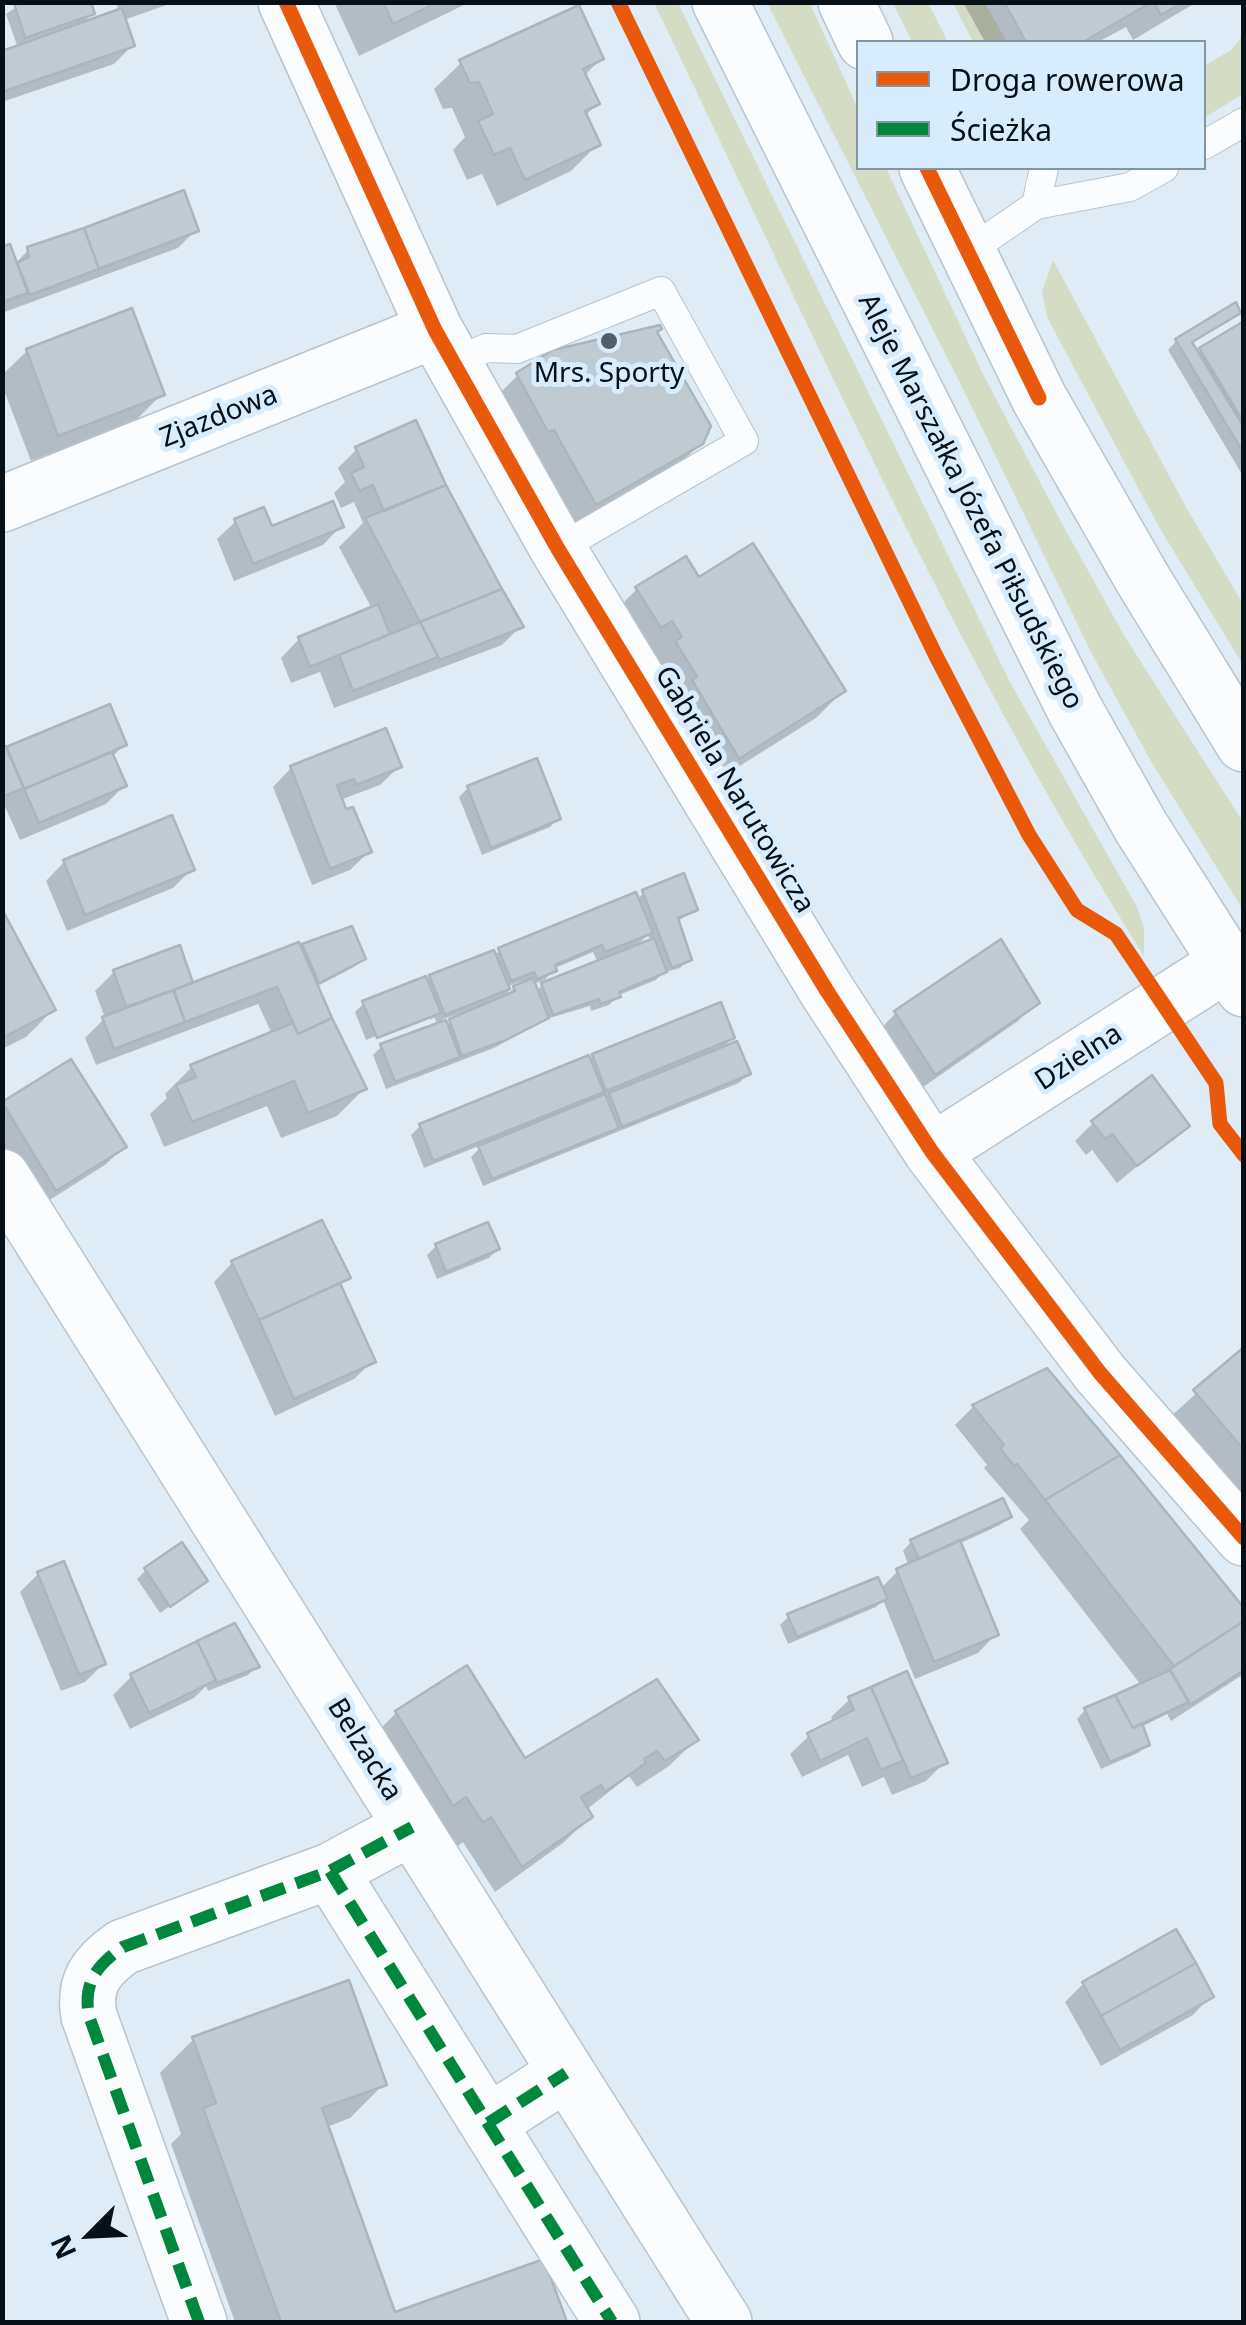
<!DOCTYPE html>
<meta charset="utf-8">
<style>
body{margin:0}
#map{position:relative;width:1246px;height:2325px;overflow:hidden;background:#e0ecf5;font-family:"Noto Sans",sans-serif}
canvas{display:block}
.frame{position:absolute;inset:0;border:5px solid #071017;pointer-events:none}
.legend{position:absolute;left:856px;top:40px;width:350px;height:130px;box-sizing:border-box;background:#d7edfe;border:2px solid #8495a2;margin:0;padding:12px 18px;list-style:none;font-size:30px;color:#071017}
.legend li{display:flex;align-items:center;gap:20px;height:50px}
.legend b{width:50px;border:2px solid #8495a2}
.north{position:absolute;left:40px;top:2185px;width:100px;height:100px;-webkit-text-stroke:8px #d7edfe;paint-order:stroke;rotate:246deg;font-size:28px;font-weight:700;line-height:40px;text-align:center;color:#071017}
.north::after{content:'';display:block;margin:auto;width:35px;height:45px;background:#071017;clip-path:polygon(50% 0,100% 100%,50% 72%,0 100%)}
</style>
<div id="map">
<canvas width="1246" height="2325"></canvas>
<div class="frame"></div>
<ul class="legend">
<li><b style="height:12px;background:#e8590c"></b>Droga rowerowa</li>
<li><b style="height:12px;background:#00873e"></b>Ścieżka</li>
</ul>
<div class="north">N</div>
</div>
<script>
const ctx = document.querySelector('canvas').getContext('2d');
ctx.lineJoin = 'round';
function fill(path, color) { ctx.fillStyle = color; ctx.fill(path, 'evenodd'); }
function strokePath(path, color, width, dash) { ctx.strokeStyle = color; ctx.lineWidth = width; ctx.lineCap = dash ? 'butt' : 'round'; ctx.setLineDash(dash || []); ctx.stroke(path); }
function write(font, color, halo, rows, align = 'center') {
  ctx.font = font + ' "Noto Sans",sans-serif'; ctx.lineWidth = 10; ctx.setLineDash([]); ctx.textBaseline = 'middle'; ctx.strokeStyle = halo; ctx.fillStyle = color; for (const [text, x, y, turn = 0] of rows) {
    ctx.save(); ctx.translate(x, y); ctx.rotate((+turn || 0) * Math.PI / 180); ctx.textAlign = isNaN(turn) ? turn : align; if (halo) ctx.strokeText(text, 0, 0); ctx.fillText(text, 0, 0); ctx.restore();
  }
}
const green = new Path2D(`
 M654,3H678L1010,682L1137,907L1144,928V956C954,654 809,324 654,3Z
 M767,3H810L858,109V168H886L984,376L1060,520L1125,637L1243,822V910L1152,763L1093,656L961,385Z
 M893,3H928L948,42H912Z
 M953,3H985L1007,42H973Z
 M1243,35V94L1204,118V66L1231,50Z
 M1053,260L1186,507L1243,604V665L1159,527L1047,317L1042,292Z`);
const shadow = new Path2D(`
 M24,2H88L92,14L80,26L119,12L116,2H175L124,20L132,46L114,64L2,102V54L18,48L6,14Z
 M334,2H470L359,56Z
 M963,2H1197L1133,40L1126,27L1098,42H985Z
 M601,59L584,76L597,104L585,116L598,144L571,171L497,206L482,174L467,180L453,150L465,137L452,108L443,109L434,89L461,63Z
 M196,230L178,248L2,313V250L15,264L29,249Z
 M1238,312L1190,345L1196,354L1244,324L1243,476L1168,350L1176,341Z
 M655,333L701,443L673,471L569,530L491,402L518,375Z
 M27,351L162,394L135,421L31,461L2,385V375Z
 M356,450L445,487L520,627L502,645L334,708L320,672L291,683L281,658L299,639L372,609L339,547L363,523L354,502L341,508L334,493L345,482L338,468Z
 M236,521L270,530L341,526L323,545L234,581L217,539Z
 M698,581L843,691L816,718L711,784L610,616L637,589Z
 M124,745L112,757L124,786L106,804L20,840L2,800V750Z
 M399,767L380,785L340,800L369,852L350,870L312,885L273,787L291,768Z
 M468,788L558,819L550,827L482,855L459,797Z
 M64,862L192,869L173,888L67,931L46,881Z
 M644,892L695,909L677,922L689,959L680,968L662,973L656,980L619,995L609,1005L591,1011L590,1006L543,1020L494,1048L386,1089L373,1055L382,1046L438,1026L434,1017L431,1020V1014L366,1040L355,1012L364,1003L637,900ZM648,935L651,942L633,949ZM593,952L598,963L542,985L536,992L533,984L545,980L553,969ZM521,981L509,993L506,987ZM458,1014L446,1026L443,1019Z
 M2,914L53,1010L26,1037L2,1049Z
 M303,946L363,958L354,967L316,987L364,1089L337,1116L281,1138L267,1106L164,1147L150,1114L167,1098L165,1094L192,1067L272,1034L258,1004L96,1065L85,1038L105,1018L95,991L114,972L192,986Z
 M1036,1002L1018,1021L916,1092L878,1031L896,1013Z
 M732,1038L719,1051L748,1074L739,1083L483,1186L471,1157L484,1144L424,1168L411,1135L420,1126L588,1061L593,1056Z
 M70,1062L124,1147L105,1165L37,1208L2,1153V1105Z
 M1093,1123L1187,1125L1117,1183L1092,1150L1086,1155L1075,1141Z
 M436,1246L498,1249L489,1258L437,1279L427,1255Z
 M232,1263L348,1278L339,1286L373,1361L354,1379L275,1416L214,1282Z
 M1244,1350V1508L1168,1419Z
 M1047,1371L1244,1612V1674L1171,1721L1167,1714L1141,1727L1147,1745L1138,1753L1101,1769L1077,1719L1085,1710L1141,1685L1020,1529L1029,1520L984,1468L987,1465L955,1425L973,1407Z
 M1009,1517L1000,1525L959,1544L996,1634L978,1653L915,1679L883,1600L876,1607L788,1644L780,1625L789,1616L881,1588L898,1571L909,1566L903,1551L911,1542Z
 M146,1570L205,1581L160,1613L137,1579Z
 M38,1574L104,1663L85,1682L61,1691L20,1592Z
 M257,1666L248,1675L208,1691L206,1686L194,1698L130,1729L113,1695L132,1676Z
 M466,1669L524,1761L696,1740L669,1766L637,1787L629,1776L586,1810L590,1817L563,1843L495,1892L463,1842L455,1848L369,1740L396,1713Z
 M905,1674L945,1762L926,1781L892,1795L884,1777L862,1787L848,1755L802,1777L790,1754L809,1736L834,1723L831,1717L850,1699Z
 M1175,1933L1211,1996L1193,2015L1101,2066L1065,2002L1083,1984Z
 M194,2039L384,2084L350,2118L327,2127L394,2315L542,2262L564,2322H235L171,2144L181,2134L160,2073Z`);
const building = new Path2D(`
 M91,2L95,14L25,38L14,3Z
 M383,2H438L393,24Z
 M1004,2H1152L1083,42H1026Z
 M1154,2H1183L1161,15Z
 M579,5L604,59L583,69L600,104L585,111L601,145L525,180L510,148L494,155L478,121L493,114L479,82L470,83L459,60Z
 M122,8L135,46L2,92V51Z
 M184,190L199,231L99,269L84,228Z
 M84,228L99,269L30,295L17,263L29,257L27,247Z
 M10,244L28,293L2,302V247Z
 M1236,302L1241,313L1192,342L1244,427V454L1175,339Z
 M132,308L165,395L58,436L26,349Z
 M1244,321V423L1199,348Z
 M660,325L662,329L657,332L711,426L703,444L596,505L554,430L548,432L516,373L553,350Z
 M416,420L446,485L384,511L373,485L360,491L351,473L364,467L355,447Z
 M446,485L502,589L420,622L365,518Z
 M333,501L344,527L253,564L234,519L264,507L272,526Z
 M753,543L846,691L739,759L692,680L697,677L675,641L682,637L672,621L661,628L635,587L686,556L699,577Z
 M502,589L524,627L440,660L420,622Z
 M378,604L390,634L310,667L298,637Z
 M420,622L438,657L353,691L339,655Z
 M110,704L127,745L24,789L6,747Z
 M386,728L402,767L356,785L354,779L337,785L346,809L353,807L372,852L330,869L290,766Z
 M6,746L24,788L2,797V747Z
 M112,752L127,786L39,823L24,789Z
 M537,758L561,819L491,848L467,786Z
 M172,815L195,870L85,915L63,860Z
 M684,873L698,910L678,918L692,960L672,968L642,890Z
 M636,892L653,933L605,952L602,945L555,965L557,971L537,979L534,972L511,981L498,948Z
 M2,909L56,1010L2,1038Z
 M352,926L366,959L319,983L302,944Z
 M654,938L667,972L619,992L621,997L600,1004L599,999L553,1015L541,983Z
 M1001,939L1040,1003L935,1075L894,1011Z
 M299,942L332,1018L298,1034L277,987L185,1022L173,990Z
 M180,945L193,983L126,1007L113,970Z
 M494,950L510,989L445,1015L429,975Z
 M426,976L441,1013L377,1038L362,1001Z
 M533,978L549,1018L506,1040L462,1056L449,1019L515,991L513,986Z
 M174,990L185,1022L114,1049L102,1017Z
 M721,1002L735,1038L606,1091L592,1054Z
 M332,1018L367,1089L308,1113L294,1081L192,1122L176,1085L196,1077L190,1065L293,1023L298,1034Z
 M446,1020L460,1057L395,1082L380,1044Z
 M737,1041L751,1074L622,1127L609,1093Z
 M589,1055L604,1092L433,1161L419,1124Z
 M71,1059L127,1147L56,1191L2,1102Z
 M1152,1075L1190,1126L1137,1166L1112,1134L1105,1139L1091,1121Z
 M605,1094L619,1128L492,1179L478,1146Z
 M322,1220L351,1278L259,1320L231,1261Z
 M488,1222L500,1249L446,1272L435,1244Z
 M340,1283L376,1362L294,1399L259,1320Z
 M1244,1347V1450L1193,1390Z
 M1047,1368L1120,1455L1045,1500L1017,1464L1015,1467L1000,1448L1004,1445L972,1405Z
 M1120,1455L1244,1608V1621L1174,1666L1045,1500Z
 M1003,1498L1012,1517L919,1559L910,1540Z
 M960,1540L999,1635L934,1662L896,1569Z
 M182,1542L208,1581L170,1607L144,1568Z
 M64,1561L106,1664L79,1675L37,1572Z
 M878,1577L888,1599L797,1637L787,1614Z
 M1244,1621V1670L1190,1705L1170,1669Z
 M235,1623L260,1667L217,1683L197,1641Z
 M197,1641L216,1680L149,1713L130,1674Z
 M467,1665L525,1758L657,1679L699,1740L665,1761L657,1751L644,1759L646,1763L605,1792L601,1785L581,1797L593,1817L522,1867L491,1817L483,1823L466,1797L453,1806L395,1711Z
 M1170,1670L1189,1702L1133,1728L1115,1695Z
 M907,1671L948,1763L911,1778L871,1687Z
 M871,1687L903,1761L881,1770L867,1738L820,1761L807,1733L854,1710L848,1697Z
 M1115,1695L1133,1728L1142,1723L1150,1745L1110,1762L1084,1708Z
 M1176,1929L1196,1963L1101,2016L1082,1982Z
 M1196,1963L1214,1997L1120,2050L1101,2016Z
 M349,1980L387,2085L322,2108L395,2312L544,2259L567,2322H281L203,2108L216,2103L192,2037Z`);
const service = new Path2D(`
 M1204,145L1244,122
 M1036,205L1044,168
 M969,251L1036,205L1130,187L1164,168
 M454,363L486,348L517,349L661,291L744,441L558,549`);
const minor = new Path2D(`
 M286,2L435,330L558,549L827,991L932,1152L1100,1373L1244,1538
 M2,504L435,330
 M932,1152L1226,964
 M2,1177L724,2322
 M330,1871L612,2322
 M488,2123L566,2073
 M199,2322L89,2016C83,1983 96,1966 123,1947L330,1871L412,1827`);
const secondary = new Path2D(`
 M720,2L1075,710L1141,827L1244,989
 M846,2L865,42
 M927,168L1039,398L1142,578L1244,744`);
const quiet = new Path2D(`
 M330,1871L612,2322
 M488,2123L566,2073
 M199,2322L89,2016C83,1983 96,1966 123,1947L330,1871L412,1827`);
const cycleway = new Path2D(`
 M286,2L435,330L558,549L827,991L932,1152L1100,1373L1244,1538
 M618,2L936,656L1029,835L1077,910L1116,934L1216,1083L1220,1124L1244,1155
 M927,168L1039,398`);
const markers = [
 [609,341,10,"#535d65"]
];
const poiNames = [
 ["Mrs. Sporty",609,374]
];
const streetNames = [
 ["Zjazdowa",219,417,-22],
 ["Aleje Marszałka Józefa Piłsudskiego",970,502,63],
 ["Gabriela Narutowicza",734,790,59],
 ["Dzielna",1079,1058,-33],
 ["Belzacka",364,1750,58]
];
fill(green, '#d4dcc6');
fill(shadow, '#0003');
fill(building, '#c0cad1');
strokePath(building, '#abb5bd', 2.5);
strokePath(service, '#bac4cb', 30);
strokePath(minor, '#bac4cb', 58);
strokePath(secondary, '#bac4cb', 58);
strokePath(service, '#fafcfe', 28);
strokePath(minor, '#fafcfe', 55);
strokePath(secondary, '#fafcfe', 55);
strokePath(quiet, '#00873e', 12, [25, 12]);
strokePath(cycleway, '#e8590c', 15);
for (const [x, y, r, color] of markers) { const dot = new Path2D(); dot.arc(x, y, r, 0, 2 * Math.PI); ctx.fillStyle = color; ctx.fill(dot); strokePath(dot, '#d7edfe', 4); }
write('28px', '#071017', '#d7edfe', poiNames);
write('28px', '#071017', '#d7edfe', streetNames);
</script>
